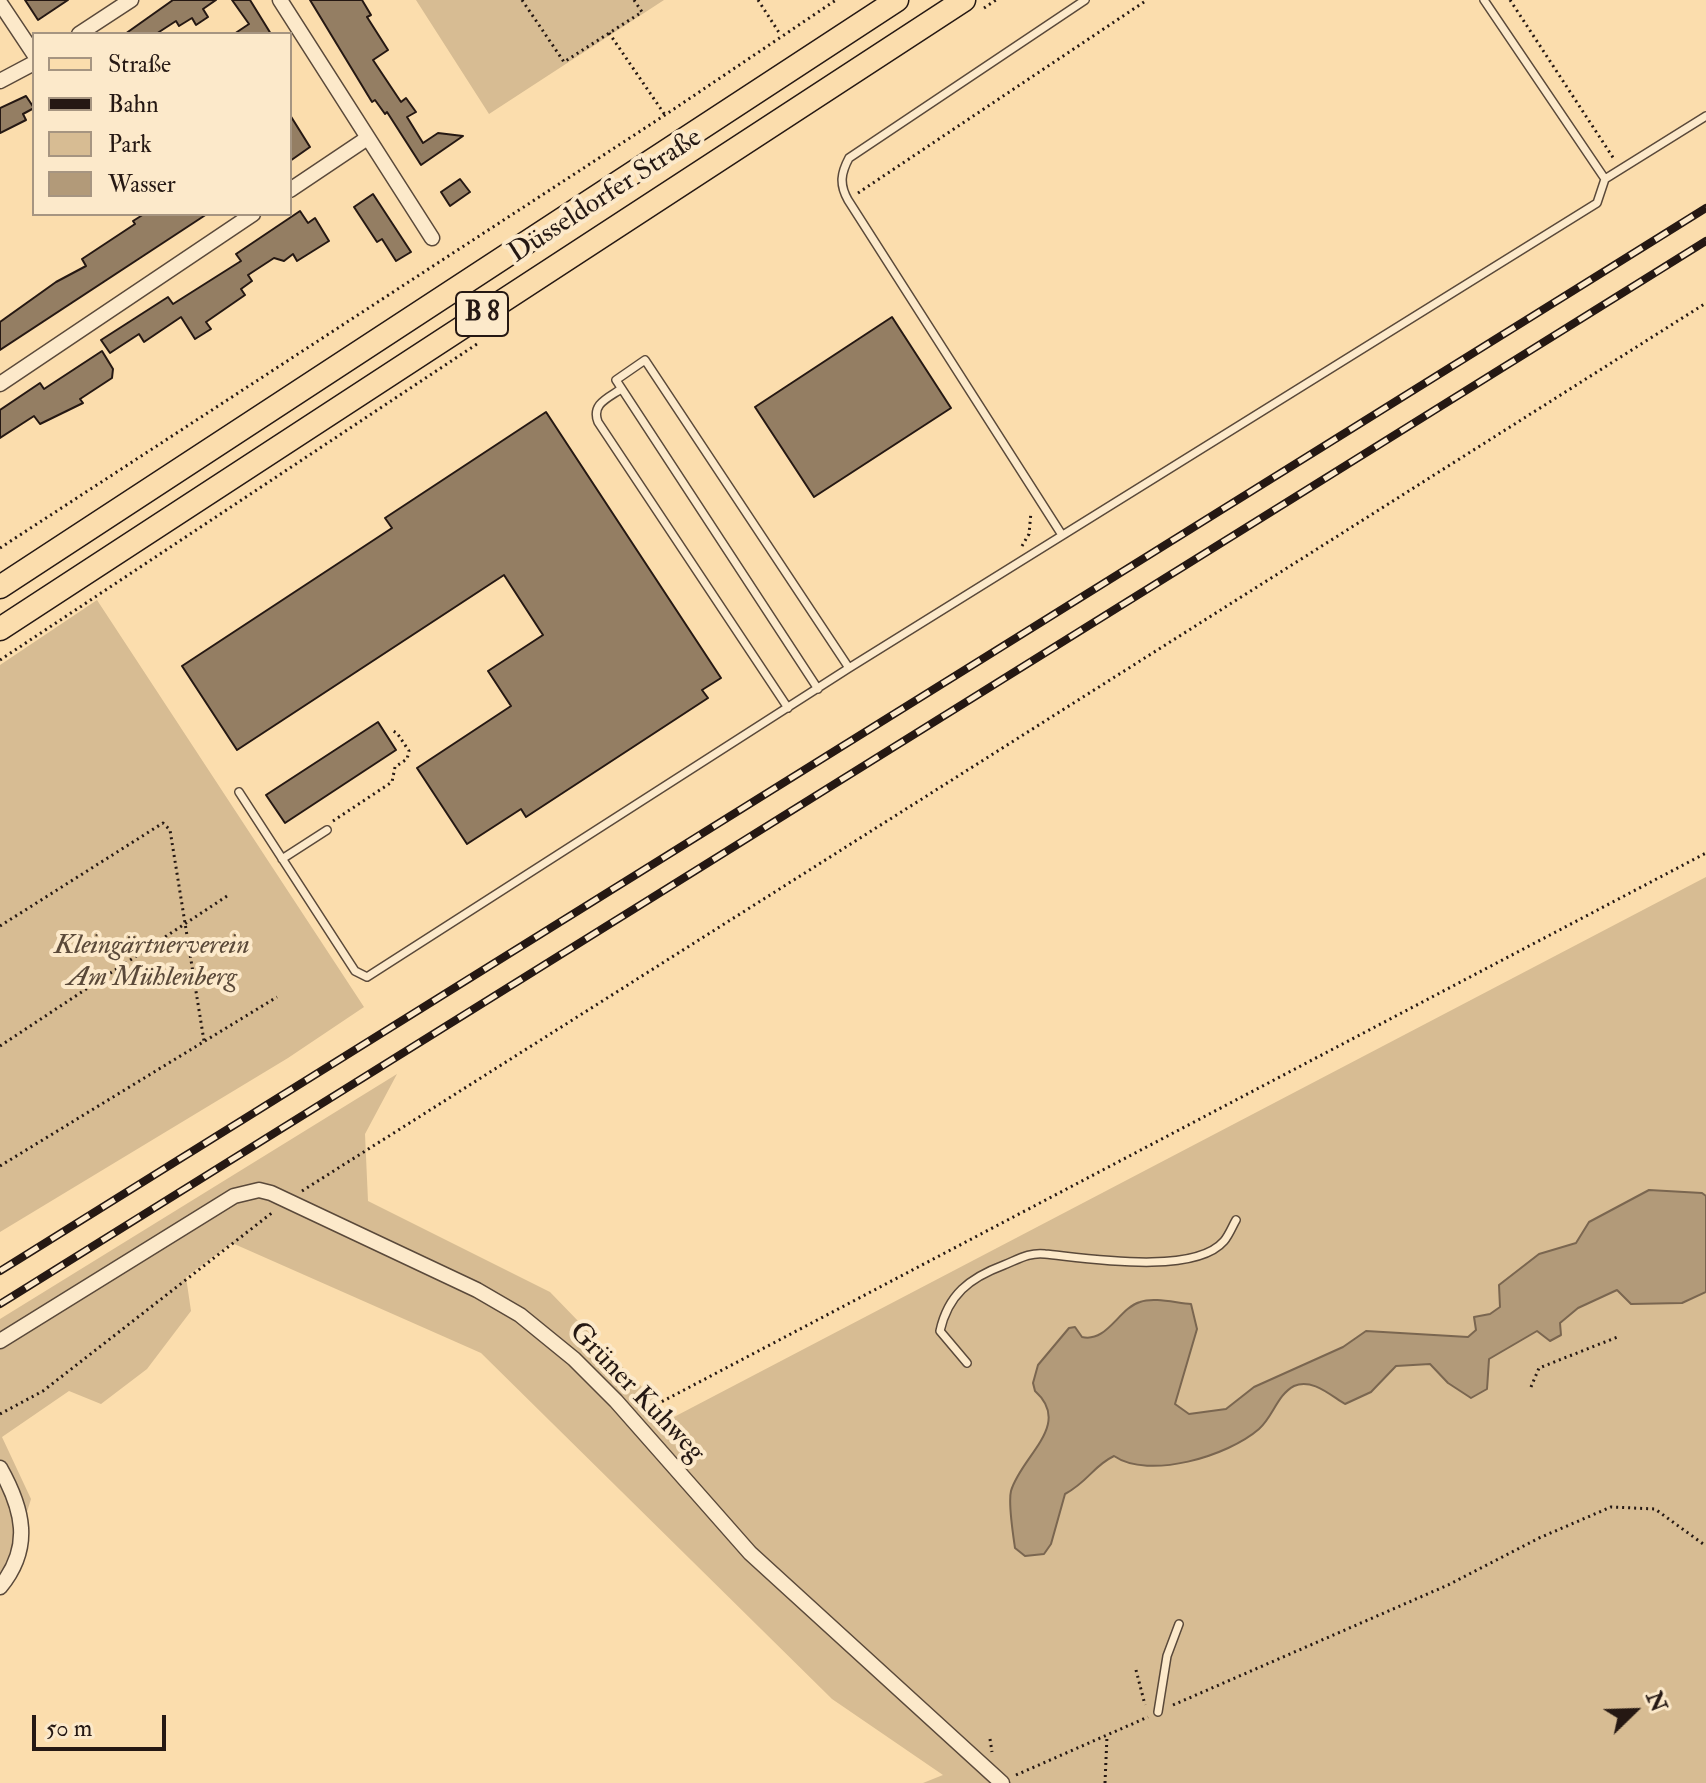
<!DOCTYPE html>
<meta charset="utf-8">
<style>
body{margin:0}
#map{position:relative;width:1706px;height:1783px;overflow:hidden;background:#fbddad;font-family:"IM FELL Double Pica",serif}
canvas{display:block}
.legend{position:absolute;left:32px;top:32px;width:260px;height:184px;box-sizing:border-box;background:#fce9ca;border:2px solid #a69581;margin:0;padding:10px 14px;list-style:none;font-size:24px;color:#251813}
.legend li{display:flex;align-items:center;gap:16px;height:40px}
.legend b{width:40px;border:2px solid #a69581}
.north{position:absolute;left:1594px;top:1671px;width:80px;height:80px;-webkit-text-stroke:6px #fce9ca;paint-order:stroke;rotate:67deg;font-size:22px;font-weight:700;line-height:32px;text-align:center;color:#251813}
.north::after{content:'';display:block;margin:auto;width:28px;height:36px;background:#251813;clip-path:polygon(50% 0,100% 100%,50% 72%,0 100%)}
.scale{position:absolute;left:32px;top:1715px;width:134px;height:36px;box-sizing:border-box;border:4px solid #251813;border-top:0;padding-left:10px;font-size:24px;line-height:28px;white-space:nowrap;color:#251813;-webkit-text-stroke:6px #fce9ca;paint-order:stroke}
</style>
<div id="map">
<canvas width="1706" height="1783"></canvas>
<ul class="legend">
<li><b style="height:10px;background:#fbddad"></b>Straße</li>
<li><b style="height:10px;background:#251813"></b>Bahn</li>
<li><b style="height:22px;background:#d7bc93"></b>Park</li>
<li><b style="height:22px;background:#b29a79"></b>Wasser</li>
</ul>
<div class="north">N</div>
<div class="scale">50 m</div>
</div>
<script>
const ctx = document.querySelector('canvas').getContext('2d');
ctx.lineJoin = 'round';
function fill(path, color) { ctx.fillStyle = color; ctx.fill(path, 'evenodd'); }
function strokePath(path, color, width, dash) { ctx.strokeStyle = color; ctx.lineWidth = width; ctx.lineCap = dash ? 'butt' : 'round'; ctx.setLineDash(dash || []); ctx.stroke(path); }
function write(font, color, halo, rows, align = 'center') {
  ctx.font = font + ' "IM FELL Double Pica",serif'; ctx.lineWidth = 8; ctx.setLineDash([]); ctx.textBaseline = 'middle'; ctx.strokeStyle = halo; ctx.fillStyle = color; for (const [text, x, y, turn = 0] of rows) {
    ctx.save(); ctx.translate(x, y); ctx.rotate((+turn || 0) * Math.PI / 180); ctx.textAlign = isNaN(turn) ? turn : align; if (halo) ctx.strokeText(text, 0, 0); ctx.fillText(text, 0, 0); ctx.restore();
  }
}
const green = new Path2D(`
 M416,0H664L489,114Z
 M97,600L364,1007L288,1058L0,1232V665Z
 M1706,877V1783H923L943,1775L832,1699L481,1353L232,1243L186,1277L191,1311L147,1369L101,1404L69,1391L2,1437L31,1499L12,1560L0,1575V1319L397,1074L365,1134L368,1201L550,1292L672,1418Z`);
const water = new Path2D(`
 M1649,1190L1702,1193L1706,1196V1292L1682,1303L1631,1304L1617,1290L1578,1308L1560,1323L1561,1335L1550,1341L1537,1331L1489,1359L1487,1389L1471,1398L1448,1383L1430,1364L1396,1366L1371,1392L1345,1404C1330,1395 1312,1378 1294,1386C1277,1395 1273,1417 1259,1429C1228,1456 1149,1480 1114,1456C1093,1466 1089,1481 1065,1494L1051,1544L1044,1554L1025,1556L1015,1548C1013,1534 1008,1503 1011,1491C1021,1456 1073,1425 1035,1391L1033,1383L1038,1365L1069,1328L1075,1327L1082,1337C1107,1343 1119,1308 1140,1302C1154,1297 1176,1303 1191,1304L1197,1329L1175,1404L1189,1414L1226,1409L1254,1387L1343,1347L1366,1331L1468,1337L1476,1330L1474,1317L1490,1314L1500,1307L1499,1285L1539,1254L1576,1243L1589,1222Z`);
const building = new Path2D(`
 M25,0H68L38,20Z
 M173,0H216L203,9L208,17L196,25L192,18L179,26L176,21L156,34H125Z
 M232,0H250L271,34H234L249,24Z
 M310,0H362L371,15L367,17L388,50L373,60L401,102L406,98L416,112L407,117L423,143L438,133L463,136L421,165L387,112L385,114L375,100L372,102Z
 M26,96L34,108L23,114L26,120L0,133V108Z
 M290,115L310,147L290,161Z
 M460,179L470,192L450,206L441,192Z
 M373,194L411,252L396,261L382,239L377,242L354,207Z
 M300,211L308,223L315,218L329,241L297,261L293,254L284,261L274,258L248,275L252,281L241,289L245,295L206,322L211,329L195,339L181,317L144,342L139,334L110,353L101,340L168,297L173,304L241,261L236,254Z
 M144,214H207L0,350V322L56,282L86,266L82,259L135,224L133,221Z
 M892,317L951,408L814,497L755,407Z
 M102,351L113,369L112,378L80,399L83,403L40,424L34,416L0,438V410L40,383L44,389Z
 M546,412L721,678L702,690L708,698L526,817L521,809L467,844L417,768L511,706L488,671L543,635L504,575L237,750L182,666L392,528L385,518Z
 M378,722L396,750L285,823L266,795Z`);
const path = new Path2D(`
 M522,0L564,62L642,12L634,0
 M758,0L780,34
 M1510,0L1614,159
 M984,8L996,0
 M609,33L665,115
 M858,193L1147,0
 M1022,546L1029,534L1031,512
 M0,548L665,115L836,0
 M0,660L477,344
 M333,821L392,782L395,767L407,759L409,751L397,733L391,730
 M0,926L163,823L170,830L204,1041
 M0,1046L227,896
 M0,1166L277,997
 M302,1191L1706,303
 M1531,1387L1539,1368L1620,1336
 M646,1410L1706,853
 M0,1414L43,1391L273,1212
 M1136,1670L1145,1705
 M1173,1705L1448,1585L1539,1538L1611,1507L1655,1509L1706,1546
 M990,1739L992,1752
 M1016,1775L1148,1717
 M1105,1783L1107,1736`);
const lane = new Path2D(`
 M1484,0L1605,179
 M621,389C608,398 591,404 598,422L788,708
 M1062,535L848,200C839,184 841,173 849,158L1085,0
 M818,689L616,380L645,360L849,668
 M239,792L355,971L367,977L849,668L1597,203L1605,179L1706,116
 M282,859L327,830
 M967,1363L940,1331C948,1295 969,1278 1004,1265C1017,1260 1029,1252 1045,1254C1086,1258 1194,1276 1224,1241C1229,1235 1232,1227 1236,1220
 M1158,1712L1167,1656L1179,1624`);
const street = new Path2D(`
 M280,0L432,238
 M0,3L34,54
 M79,34L131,0
 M0,81L34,63
 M290,190L366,139
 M0,384L253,214
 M0,1341L234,1196L259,1190L271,1193L477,1290L520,1315L574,1359L616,1401L750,1553L1002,1783
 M0,1468C23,1509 33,1547 0,1587`);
const primary = new Path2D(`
 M0,587L897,0
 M0,629L964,0`);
const rail = new Path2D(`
 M0,1271L1706,208
 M0,1304L1706,241`);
const shields = [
 [482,314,52]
];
const shieldNames = [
 ["B 8",482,314]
];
const streetNames = [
 ["Düsseldorfer Straße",606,197,-33],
 ["Grüner Kuhweg",636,1393,46]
];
const parkNames = [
 ["Kleingärtnerverein",152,947],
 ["Am Mühlenberg",152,979]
];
fill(green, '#d7bc93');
fill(water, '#b29a79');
strokePath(water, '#7a6650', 2);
fill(building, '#947e63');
strokePath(building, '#251813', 2);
strokePath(lane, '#5a493a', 10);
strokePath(street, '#5a493a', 17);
strokePath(primary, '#251813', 25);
strokePath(path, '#251813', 3, [2, 4]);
strokePath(lane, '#fce9ca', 7);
strokePath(street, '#fce9ca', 14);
strokePath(primary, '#fbddad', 22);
strokePath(rail, '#251813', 8);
strokePath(rail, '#fce9ca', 5, [15]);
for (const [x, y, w] of shields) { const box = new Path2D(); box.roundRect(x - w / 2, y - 22, w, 44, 6); ctx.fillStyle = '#fce9ca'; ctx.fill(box); strokePath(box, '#251813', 2); }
write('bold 26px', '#251813', null, shieldNames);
write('28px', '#251813', '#fce9ca', streetNames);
write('italic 28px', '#5a4939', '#fce9ca', parkNames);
</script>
